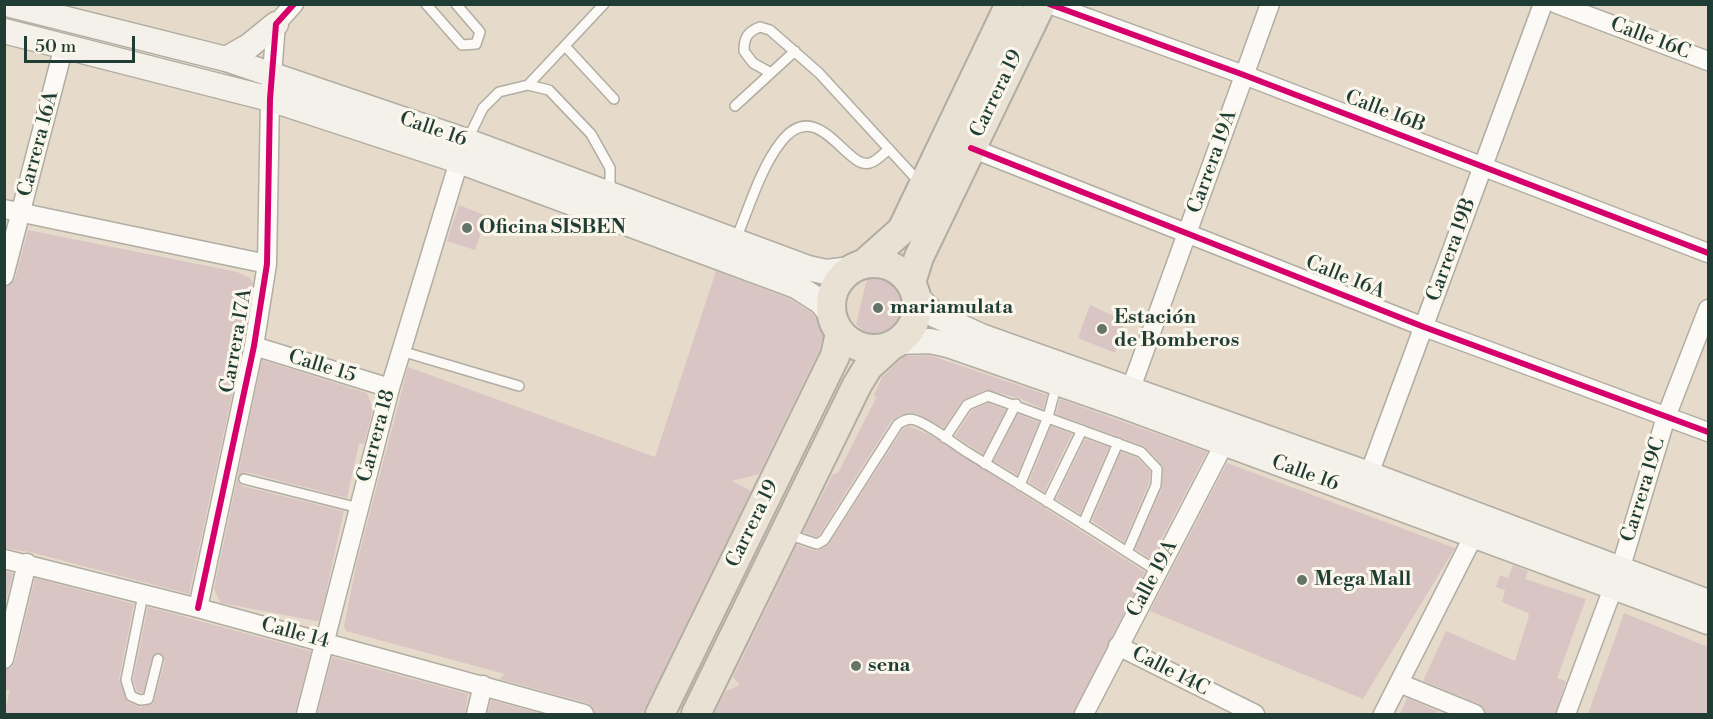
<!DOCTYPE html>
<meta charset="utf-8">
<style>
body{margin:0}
#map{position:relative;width:1713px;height:719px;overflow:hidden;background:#e6dbcb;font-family:"Libre Bodoni",serif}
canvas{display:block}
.frame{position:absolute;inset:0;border:6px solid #1f3d34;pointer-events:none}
.scale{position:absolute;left:24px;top:36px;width:111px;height:27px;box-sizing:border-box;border:3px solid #1f3d34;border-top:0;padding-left:8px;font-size:18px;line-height:21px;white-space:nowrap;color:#1f3d34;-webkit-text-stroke:4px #fbf7ec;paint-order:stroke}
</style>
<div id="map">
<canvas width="1713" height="719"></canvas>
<div class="frame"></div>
<div class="scale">50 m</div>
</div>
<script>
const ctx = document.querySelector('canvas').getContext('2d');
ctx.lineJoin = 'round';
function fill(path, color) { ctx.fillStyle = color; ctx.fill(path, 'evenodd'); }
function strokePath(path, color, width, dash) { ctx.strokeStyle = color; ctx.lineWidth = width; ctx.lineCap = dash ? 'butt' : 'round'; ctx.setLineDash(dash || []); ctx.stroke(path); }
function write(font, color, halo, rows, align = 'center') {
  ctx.font = font + ' "Libre Bodoni",serif'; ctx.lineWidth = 6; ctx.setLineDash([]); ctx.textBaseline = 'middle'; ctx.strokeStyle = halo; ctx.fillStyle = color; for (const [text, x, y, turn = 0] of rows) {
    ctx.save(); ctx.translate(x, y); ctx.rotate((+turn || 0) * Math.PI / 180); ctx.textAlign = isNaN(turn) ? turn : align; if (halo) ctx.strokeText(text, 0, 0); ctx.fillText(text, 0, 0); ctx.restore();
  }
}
const building = new Path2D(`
 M459,205L487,216L475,250L447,241Z
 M28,230L237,272L250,278L253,283L243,344L189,594L30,552L4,548V287L15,279Z
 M886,266L897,272L895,286L910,310L896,328L868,335L856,324L867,279Z
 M716,271L790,299L812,313L825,327L819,351L759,474L732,481L751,491L642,714H595L592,707L587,703L499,679L505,674L346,631L344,626L356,566L408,367L655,457Z
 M1090,305L1125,321L1115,353L1078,338Z
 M929,355L1047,395L1043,409L1019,398L986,390L962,401L944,428L916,413L899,416L892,420L819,535L816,537L803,532L833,474L838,473L876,398L874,395L882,377L904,356Z
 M262,360L367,393L373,409L364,444L359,443L347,498L246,472L238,477V481L242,486L344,511L325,597L319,620L316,621L221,603L214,589Z
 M1060,399L1207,452L1151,559L1135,549L1162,488L1163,466L1144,446L1056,414Z
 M988,403L1006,410L983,454L955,436L972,410Z
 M1018,414L1039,422L1017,475L994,461Z
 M909,426L932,436L1145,572L1073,714H714L726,691L740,685L733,677L797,545L817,551L829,544L903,429Z
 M1051,426L1072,434L1044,492L1029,482Z
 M1085,439L1109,447L1080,514L1056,499Z
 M1121,452L1137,458L1150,471L1149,483L1124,542L1092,521Z
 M1227,463L1455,548L1363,699L1150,611Z
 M1513,565L1528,571L1525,579L1586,599L1557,678L1566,681L1555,714H1486L1479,704L1423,681L1446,631L1515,661L1529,616L1528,613L1502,602L1505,590L1496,587L1500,575L1508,578Z
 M4,571L13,573L4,609Z
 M35,578L134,604L119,679L128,702L140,707L153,704L165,661L160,653L153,655L143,693L137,691L133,680L148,607L311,651L295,714H4L10,690H4V670L12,667L15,662Z
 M1624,613L1708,647V714H1588Z
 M332,657L468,694L465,714H317Z
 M1407,698L1437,711L1435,714H1400Z
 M491,700L543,714H487Z`);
const service = new Path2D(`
 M426,4L462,45L476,44L480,32L456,4
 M565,46L614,99
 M771,73L753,63L744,51C744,38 747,32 760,27L770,30L819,73L920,183
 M528,85L604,4
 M735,106L795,51
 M467,141L483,108L499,92L528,85L549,90L591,134L610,168V192
 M736,239C749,208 760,169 781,142C818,94 847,171 870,163C877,161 884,153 889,149
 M401,351L519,386
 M985,464L1016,404
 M244,479L359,508
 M1020,485L1048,417L1057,383
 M1047,502L1082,430
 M1083,524L1118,443
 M787,534L817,544L824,540L898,424C903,421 908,418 915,420C931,425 955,445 970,454C1022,486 1075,518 1127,552L1156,485L1157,469L1141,452L988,396L967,405L945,438
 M1127,552L1157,571
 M143,595L126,680L131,696L140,700L148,699L158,659`);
const minor = new Path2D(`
 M1049,4L1244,75L1708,253
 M1557,4L1708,61
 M971,148L1424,327L1708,432
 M4,209L267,264
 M4,276L64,46
 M254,346L390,388
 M1131,388L1270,4
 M1365,485L1543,4
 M4,559L198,608L584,714
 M1620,570L1666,417L1708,309
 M198,608L254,346L267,264L270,99L276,24L294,4
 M1118,646L1255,714
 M4,659L27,563
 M1399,683L1475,714
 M306,714L390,388L459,161
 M476,714L483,685
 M1084,714L1224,444
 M1383,714L1473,537
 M1566,714L1613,588`);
const secondary = new Path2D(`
 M7,4L226,59L467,141L808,268L826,272L851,269
 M4,31L270,99L459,161L796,286L821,302L832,315
 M226,59L249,46L276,24
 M916,296L935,315L981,336L1369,474L1708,602
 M898,342L930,341L948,345L1123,406L1708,622`);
const trunk = new Path2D(`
 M831 306a43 43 0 1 1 86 0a43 43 0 1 1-86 0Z
 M865,263L902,230L1010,4
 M911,282L919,257L1041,4
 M660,714L835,356L840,333
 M696,714L857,385L868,367L891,346`);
const cycleway = new Path2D(`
 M1049,4L1244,75L1708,253
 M971,148L1424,327L1708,432
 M198,608L254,346L267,264L270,99L276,24L294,4`);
const markers = [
 [467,228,6,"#657469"],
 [878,308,6,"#657469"],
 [1102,329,6,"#657469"],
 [1302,580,6,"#657469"],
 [856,666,6,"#657469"]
];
const streetNames = [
 ["Calle 16C",1650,39,21],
 ["Carrera 19",997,94,-64],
 ["Calle 16B",1385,112,21],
 ["Calle 16",433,130,19],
 ["Carrera 16A",39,144,-75],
 ["Carrera 19A",1213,162,-70],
 ["Carrera 19B",1452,250,-70],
 ["Calle 16A",1345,278,22],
 ["Carrera 17A",237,341,-80],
 ["Calle 15",322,367,17],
 ["Carrera 18",377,436,-75],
 ["Calle 16",1305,474,20],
 ["Carrera 19C",1644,490,-73],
 ["Carrera 19",753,524,-64],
 ["Calle 19A",1153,579,-62],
 ["Calle 14",295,634,15],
 ["Calle 14C",1170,672,27]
];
const poiNames = [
 ["Oficina SISBEN",479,228],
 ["mariamulata",890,308],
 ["Estación",1114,318],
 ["de Bomberos",1114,341],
 ["Mega Mall",1314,580],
 ["sena",868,666]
];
fill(building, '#d9c5c3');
strokePath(service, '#b1ada2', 12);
strokePath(minor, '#b1ada2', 21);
strokePath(secondary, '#b1ada2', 27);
strokePath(trunk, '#b1ada2', 32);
strokePath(service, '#fbfaf7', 9);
strokePath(minor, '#fbfaf7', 18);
strokePath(secondary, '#f4f0ea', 24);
strokePath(trunk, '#eae1d5', 28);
strokePath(cycleway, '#d6006c', 6);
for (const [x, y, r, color] of markers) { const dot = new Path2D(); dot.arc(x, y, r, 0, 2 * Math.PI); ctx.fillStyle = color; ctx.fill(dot); strokePath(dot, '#fbf7ec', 2); }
write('20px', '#1f3d34', '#fbf7ec', streetNames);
write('bold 20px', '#1f3d34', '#fbf7ec', poiNames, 'left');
</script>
